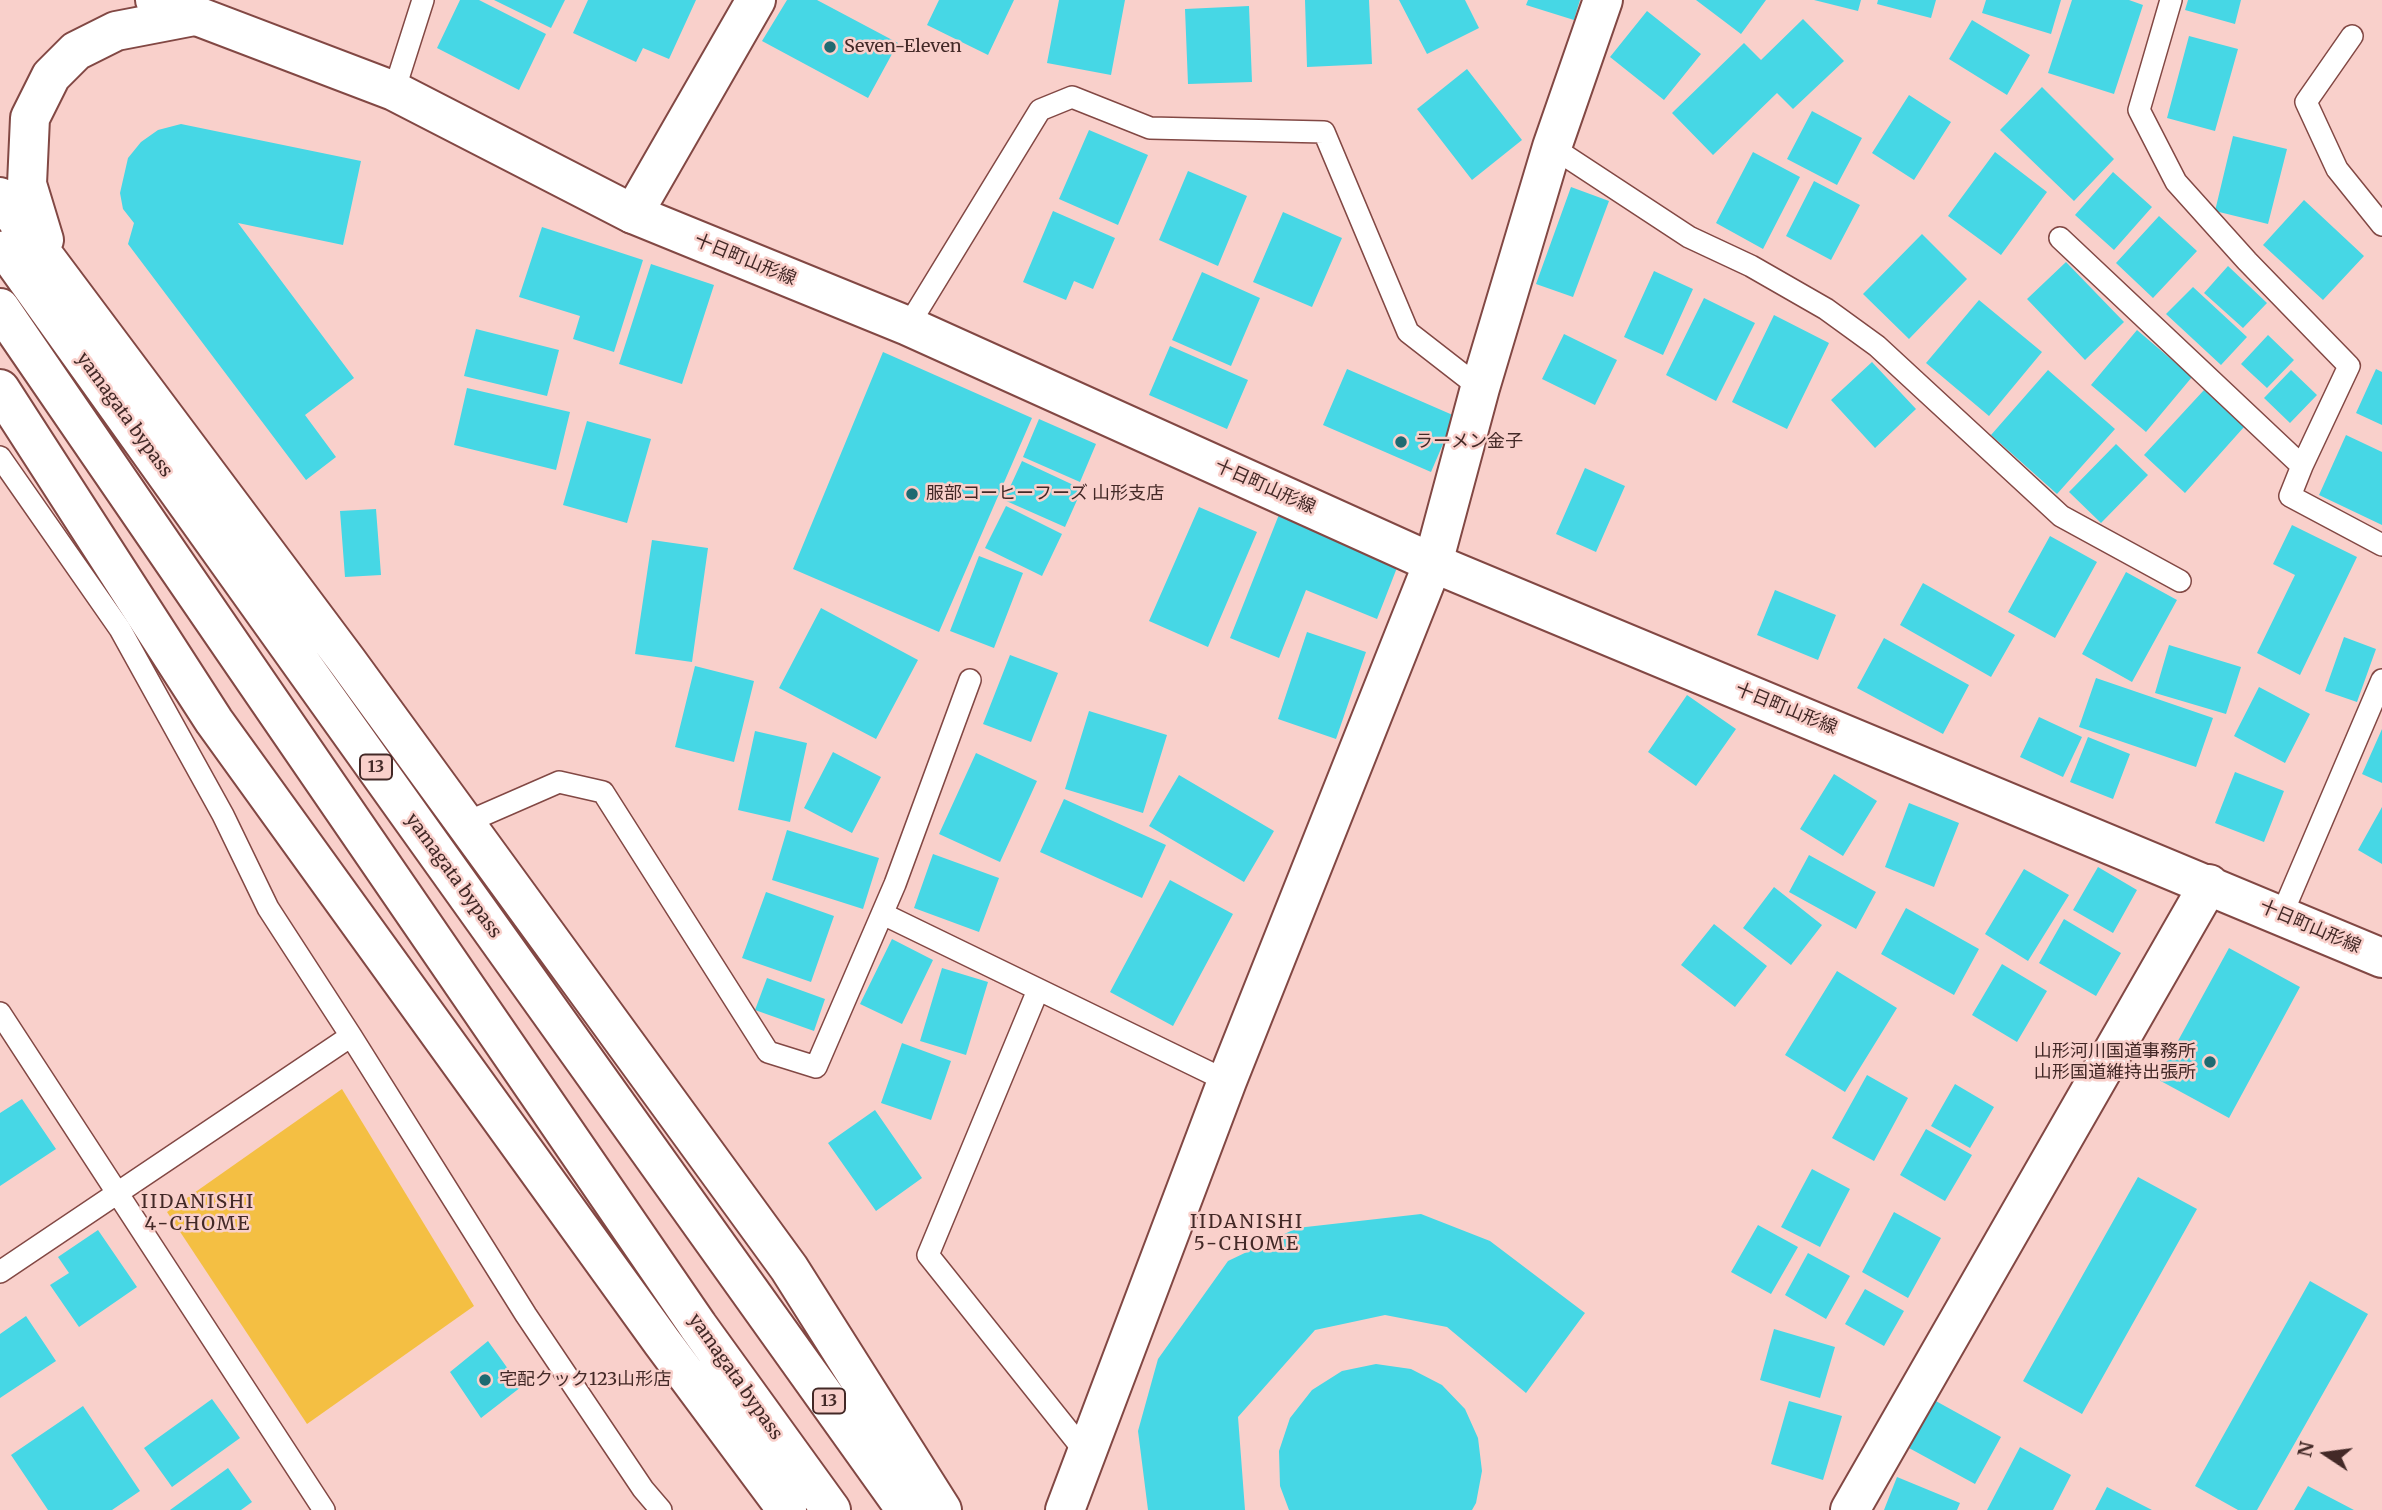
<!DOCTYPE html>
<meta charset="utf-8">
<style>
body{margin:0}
#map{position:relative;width:2382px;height:1510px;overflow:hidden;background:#f9d0cb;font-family:Merriweather,serif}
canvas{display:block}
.north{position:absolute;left:2291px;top:1419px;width:70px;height:70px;-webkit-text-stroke:5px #f9d0cb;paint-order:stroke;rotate:283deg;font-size:19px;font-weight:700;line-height:28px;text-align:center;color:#432927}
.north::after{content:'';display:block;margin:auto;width:24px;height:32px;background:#432927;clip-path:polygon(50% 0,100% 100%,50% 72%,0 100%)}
</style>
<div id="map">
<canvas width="2382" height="1510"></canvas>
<div class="north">N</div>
</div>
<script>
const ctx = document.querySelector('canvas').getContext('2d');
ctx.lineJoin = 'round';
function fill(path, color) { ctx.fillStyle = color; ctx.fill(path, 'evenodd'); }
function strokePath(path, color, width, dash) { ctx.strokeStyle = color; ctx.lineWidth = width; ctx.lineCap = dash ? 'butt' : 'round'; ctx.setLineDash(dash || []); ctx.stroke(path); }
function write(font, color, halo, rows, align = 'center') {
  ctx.font = font + ' Merriweather,"Noto Sans JP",serif'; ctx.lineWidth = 5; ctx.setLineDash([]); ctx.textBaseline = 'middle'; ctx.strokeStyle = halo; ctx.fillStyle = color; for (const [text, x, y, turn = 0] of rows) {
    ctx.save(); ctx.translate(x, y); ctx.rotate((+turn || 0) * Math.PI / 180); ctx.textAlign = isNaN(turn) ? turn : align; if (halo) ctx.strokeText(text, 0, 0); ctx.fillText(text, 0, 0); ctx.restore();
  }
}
const green = new Path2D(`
 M342,1089L474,1306L307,1424L167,1212Z`);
const building = new Path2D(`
 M460,0H479L546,34L519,90L437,48Z
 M494,0H565L551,28Z
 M588,0H696L669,59L643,48L636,62L573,33Z
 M787,0H817L898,43L868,98L762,41Z
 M939,0H1014L988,55L927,25Z
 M1059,0H1125L1111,75L1047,63Z
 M1305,0H1369L1372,64L1307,67Z
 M1399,0H1465L1479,28L1427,54Z
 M1528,0H1580L1574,20L1526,5Z
 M1696,0H1766L1741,34Z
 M1814,0H1861L1858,11Z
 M1878,0H1936L1931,18L1877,4Z
 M1986,0H2061L2051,34L1982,13Z
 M2072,0H2129L2143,5L2114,94L2048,73Z
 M2188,0H2241L2235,24L2185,10Z
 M1249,6L1252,82L1188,84L1185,9Z
 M1647,11L1701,54L1664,100L1610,57Z
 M1803,19L1844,61L1793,109L1777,93L1713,155L1672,113L1744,43L1761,60Z
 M1972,20L2030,55L2007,95L1949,59Z
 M2189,36L2238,49L2215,131L2167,118Z
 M1467,69L1522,140L1472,180L1417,109Z
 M2042,87L2114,159L2074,201L2000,130Z
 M1909,95L1951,122L1914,180L1872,153Z
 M1812,111L1862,138L1837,185L1787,159Z
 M181,124L361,161L343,245L238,223L354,378L305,415L336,457L306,480L128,244L134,223L123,209L120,193L128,158L141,142L158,130Z
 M1089,130L1148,155L1118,225L1059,199Z
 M2233,136L2287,149L2268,224L2215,211Z
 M1753,152L1800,177L1763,249L1716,223Z
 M1995,152L2047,192L2001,255L1948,216Z
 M1188,171L1247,196L1218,266L1159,240Z
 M2113,172L2152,207L2114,250L2075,215Z
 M1814,181L1860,205L1831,260L1786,236Z
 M1571,187L1609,201L1573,297L1536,284Z
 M2304,200L2364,256L2323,300L2263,245Z
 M1053,211L1115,238L1093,289L1074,281L1066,300L1023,282Z
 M1283,212L1342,238L1312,307L1253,282Z
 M2159,216L2197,251L2153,298L2116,263Z
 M542,227L643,260L614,352L573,339L580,316L519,297Z
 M1922,234L1967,279L1909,339L1863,294Z
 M2066,262L2124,322L2085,360L2027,299Z
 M651,264L714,285L682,384L619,364Z
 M2228,266L2267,303L2243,328L2204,293Z
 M1654,271L1693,289L1663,355L1624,337Z
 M1202,272L1260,298L1231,366L1172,340Z
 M2193,287L2247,337L2221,365L2166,314Z
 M1704,298L1755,323L1716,401L1666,375Z
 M1979,300L2042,352L1989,416L1926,363Z
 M1774,315L1829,343L1787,429L1732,402Z
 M476,329L559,350L547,396L464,376Z
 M2137,330L2192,377L2146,432L2091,385Z
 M1564,334L1617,360L1595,405L1542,379Z
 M2268,335L2294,360L2267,388L2241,364Z
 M1170,346L1248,380L1227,429L1149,395Z
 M883,352L1032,418L939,632L793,569Z
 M1872,362L1916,409L1875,448L1831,400Z
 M1347,369L1455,416L1431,472L1323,425Z
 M2376,369L2382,372V425L2356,413Z
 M2048,370L2115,429L2057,494L1991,435Z
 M2291,370L2317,395L2290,423L2264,398Z
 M467,388L570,412L556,470L454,445Z
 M2204,390L2244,427L2185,493L2144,455Z
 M1039,419L1096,444L1080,482L1023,457Z
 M587,421L651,439L627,523L563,505Z
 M2346,435L2382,452V525L2319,495Z
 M2116,444L2148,475L2101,523L2069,492Z
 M1022,461L1082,489L1065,527L1004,500Z
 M1585,468L1625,486L1596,552L1556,534Z
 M1006,506L1062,534L1042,576L985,548Z
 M1199,507L1257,532L1208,647L1149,621Z
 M376,509L381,575L345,577L340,511Z
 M1280,512L1400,560L1377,619L1306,590L1279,658L1230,638Z
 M2292,525L2357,557L2300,675L2257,653L2295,575L2273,564Z
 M2050,536L2097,562L2055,638L2008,612Z
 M652,540L708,548L692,662L635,654Z
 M979,556L1023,573L994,648L950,631Z
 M2126,572L2177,600L2132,682L2082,654Z
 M1923,583L2015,635L1991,677L1900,625Z
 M1775,590L1836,615L1818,660L1757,635Z
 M821,608L918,660L876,739L779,688Z
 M1307,632L1366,652L1336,739L1278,719Z
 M2344,637L2376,649L2357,702L2325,691Z
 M1884,638L1969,685L1943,734L1857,688Z
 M2169,645L2241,667L2226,714L2155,693Z
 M1010,655L1058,673L1031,742L983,724Z
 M695,666L754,681L734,762L675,747Z
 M2096,678L2213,718L2196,767L2079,727Z
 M2259,687L2310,714L2285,763L2234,736Z
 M1687,695L1736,729L1696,786L1648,752Z
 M1089,711L1167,735L1143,813L1065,789Z
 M2039,717L2082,737L2063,777L2020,757Z
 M2382,729V783L2362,774Z
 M755,731L807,743L790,822L738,810Z
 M2088,737L2130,754L2113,799L2070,782Z
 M833,752L881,777L852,833L804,808Z
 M976,753L1037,781L1000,862L939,834Z
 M2235,772L2284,791L2264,842L2215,823Z
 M1834,774L1877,801L1843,856L1800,829Z
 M1179,775L1274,831L1244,882L1149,826Z
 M1064,799L1166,845L1142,898L1040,852Z
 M1909,803L1959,823L1934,887L1885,867Z
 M2382,807V864L2358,850Z
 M787,830L879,858L863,909L772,880Z
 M933,854L999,878L979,932L914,908Z
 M1809,855L1876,892L1856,929L1789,892Z
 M2098,867L2137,890L2113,933L2073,910Z
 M2024,869L2069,895L2028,961L1985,934Z
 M1170,880L1233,914L1173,1026L1110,992Z
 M1774,887L1822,925L1791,965L1743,928Z
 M766,892L834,916L811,982L742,958Z
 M1906,908L1979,949L1954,995L1881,954Z
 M2064,919L2121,953L2096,996L2039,963Z
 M1714,924L1767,966L1735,1007L1681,965Z
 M892,939L933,960L902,1024L860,1004Z
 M2229,948L2300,987L2229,1118L2157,1079Z
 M2002,964L2047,991L2017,1042L1972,1015Z
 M942,968L988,982L966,1055L920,1041Z
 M1837,971L1897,1008L1845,1092L1785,1055Z
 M767,978L825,999L814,1031L755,1010Z
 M902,1043L951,1061L931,1120L881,1103Z
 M1867,1075L1908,1098L1874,1161L1832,1138Z
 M1955,1084L1994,1107L1970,1148L1931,1126Z
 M22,1099L56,1149L0,1186V1113Z
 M875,1110L922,1178L876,1211L828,1143Z
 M1926,1129L1972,1155L1945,1201L1900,1175Z
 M1812,1169L1850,1189L1820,1247L1781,1227Z
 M2138,1177L2197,1209L2082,1414L2023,1381Z
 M1894,1212L1941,1238L1908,1298L1862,1272Z
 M1421,1214L1490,1241L1585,1313L1526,1393L1447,1327L1385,1315L1315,1330L1238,1417L1245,1510H1148L1138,1431L1158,1359L1228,1261L1297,1228Z
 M1758,1225L1798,1247L1771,1294L1731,1272Z
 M98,1230L137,1287L79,1327L50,1285L69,1273L58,1257Z
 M1808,1253L1850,1276L1826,1319L1785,1295Z
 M2310,1281L2368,1314L2257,1510H2238L2195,1486Z
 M1865,1289L1904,1311L1884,1346L1845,1324Z
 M26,1316L56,1361L0,1398V1334Z
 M1774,1329L1835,1347L1820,1398L1760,1380Z
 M488,1341L521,1387L481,1418L450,1372Z
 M1376,1364L1411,1369L1442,1385L1465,1409L1478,1438L1482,1471L1476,1503L1472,1510H1289L1280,1486L1279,1451L1290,1418L1312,1390L1342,1371Z
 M212,1399L240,1438L172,1487L144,1448Z
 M1934,1400L2001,1437L1975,1484L1909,1448Z
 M1789,1401L1842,1416L1823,1480L1771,1464Z
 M83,1406L140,1491L112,1510H48L11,1455Z
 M2020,1447L2071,1475L2053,1510H1987Z
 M228,1468L252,1502L241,1510H170Z
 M1897,1477L1960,1503L1957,1510H1884Z
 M2308,1486L2354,1510H2294Z
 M2107,1487L2152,1510H2095Z`);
const service = new Path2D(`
 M2171,0L2139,110L2176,182L2247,261L2349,366L2302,466L2290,496L2382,545
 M2352,36L2306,102L2337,169L2382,225
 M394,91L423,0
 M1552,147L1689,237L1751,266L1826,309L1877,346L2061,516L2180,581
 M2060,238L2302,466
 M908,326L1040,110L1072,97L1150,128L1324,132L1408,332L1480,388
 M0,457L120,629L223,815L268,908L351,1036L526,1315L643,1489L661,1510
 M465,823L559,782L603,792L768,1052L816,1067L895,884L970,680
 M883,914L1227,1081
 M2282,914L2382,680
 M1038,990L928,1255L1086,1453
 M0,1013L324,1510
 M0,1272L351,1036`);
const minor = new Path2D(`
 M633,214L756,0
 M1065,1510L1227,1081L1433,563L1480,388L1552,147L1603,0
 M1850,1510L2209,884`);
const secondary = new Path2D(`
 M155,0L394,91L633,214L908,326L1433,563L2382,958`);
const trunk = new Path2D(`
 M0,197L347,661L789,1268L942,1510
 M44,240L27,184L30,118L51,76L76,51L116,31L194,16
 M6,250L906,1510
 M0,308L698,1326L831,1510
 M0,389L214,721L662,1342L787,1510`);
const markers = [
 [830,47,7,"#1e6a71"],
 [1401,442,7,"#1e6a71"],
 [912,494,7,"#1e6a71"],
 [2210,1062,7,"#1e6a71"],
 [485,1380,7,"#1e6a71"]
];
const shields = [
 [376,767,32],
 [829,1401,32]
];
const shieldNames = [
 ["13",376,767],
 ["13",829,1401]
];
const poiNames = [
 ["Seven-Eleven",844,47],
 ["ラーメン金子",1415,442],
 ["服部コーヒーフーズ 山形支店",926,494],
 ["山形河川国道事務所",2196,1052,"right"],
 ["山形国道維持出張所",2196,1073,"right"],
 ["宅配クック123山形店",499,1380]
];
const streetNames = [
 ["十日町山形線",745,260,22],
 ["yamagata bypass",124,415,54],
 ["十日町山形線",1265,487,24],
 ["十日町山形線",1786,709,22],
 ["yamagata bypass",453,876,54],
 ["十日町山形線",2310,927,23],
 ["yamagata bypass",735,1377,55]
];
const neighbourhoodNames = [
 ["IIDANISHI",198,1203],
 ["4-CHOME",198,1225],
 ["IIDANISHI",1247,1223],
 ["5-CHOME",1247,1245]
];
fill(green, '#f4bf43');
fill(building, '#46d7e5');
strokePath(service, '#824844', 24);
strokePath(minor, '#824844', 42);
strokePath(secondary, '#824844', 42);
strokePath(trunk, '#824844', 42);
strokePath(service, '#fff', 21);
strokePath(minor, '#fff', 38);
strokePath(secondary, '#fff', 38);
strokePath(trunk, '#fff', 38);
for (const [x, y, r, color] of markers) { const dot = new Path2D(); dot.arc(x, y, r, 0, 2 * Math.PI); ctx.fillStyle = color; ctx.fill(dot); strokePath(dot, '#f9d0cb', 2.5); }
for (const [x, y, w] of shields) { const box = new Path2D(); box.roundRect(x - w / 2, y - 12.5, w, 25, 5); ctx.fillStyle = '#f9d0cb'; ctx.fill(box); strokePath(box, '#432927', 2); }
write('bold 16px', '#432927', null, shieldNames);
write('18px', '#432927', '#f9d0cb', poiNames, 'left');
write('18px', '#432927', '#f9d0cb', streetNames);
ctx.letterSpacing = '2px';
write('19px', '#432927', '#f9d0cb', neighbourhoodNames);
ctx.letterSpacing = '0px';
</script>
